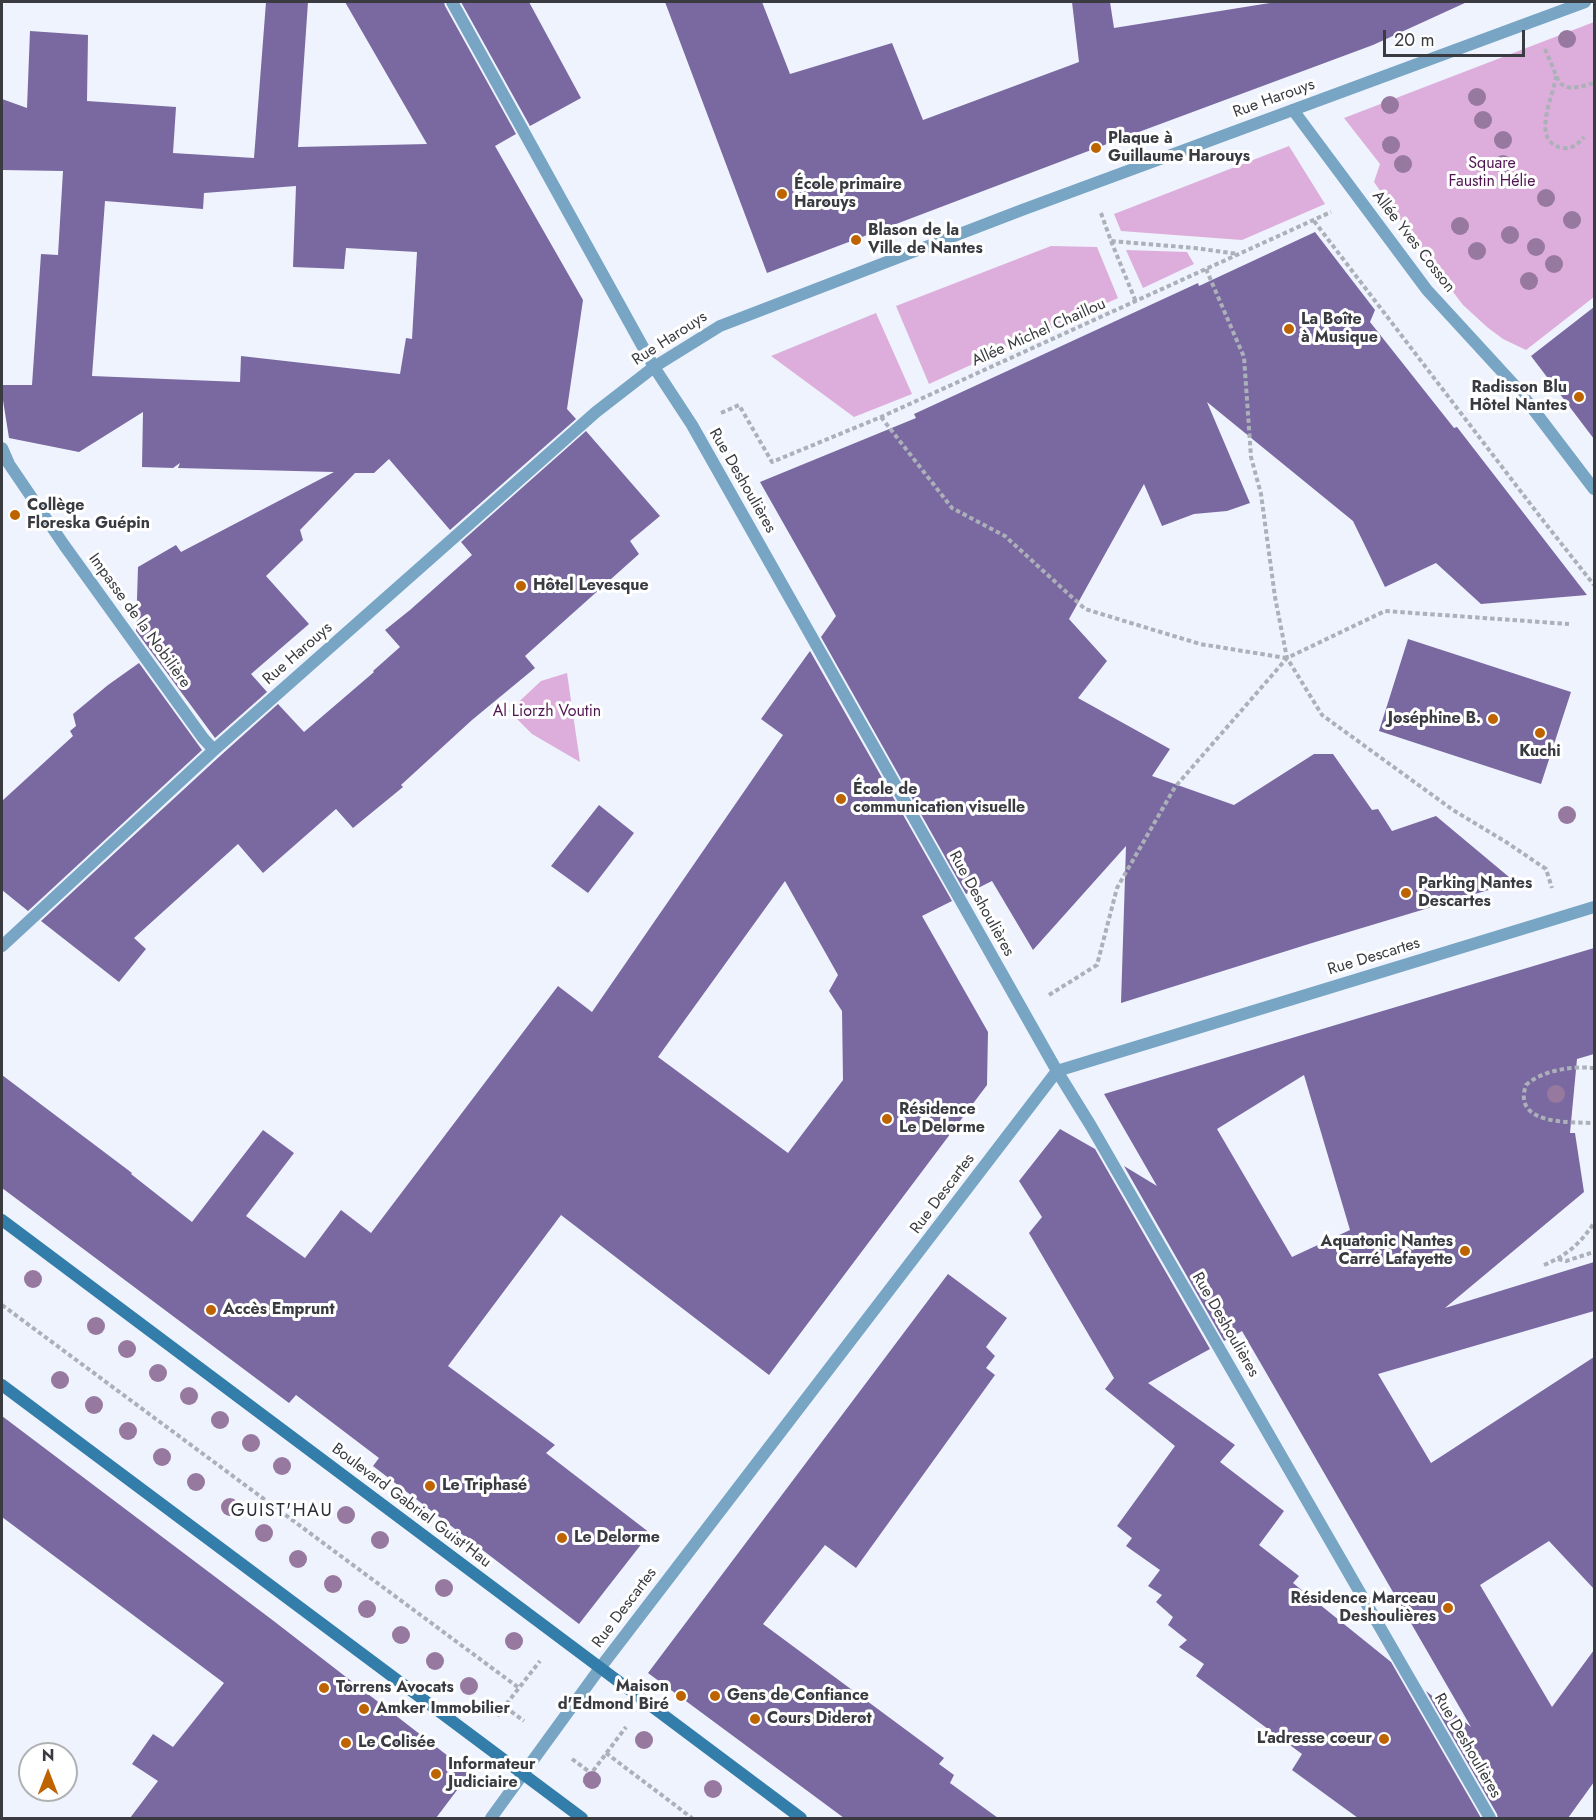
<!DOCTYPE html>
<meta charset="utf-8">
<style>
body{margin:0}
#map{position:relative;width:1596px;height:1820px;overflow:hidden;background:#eef3fe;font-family:Jost,sans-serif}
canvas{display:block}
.frame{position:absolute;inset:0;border:3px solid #393b40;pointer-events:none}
.north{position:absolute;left:18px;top:1742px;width:60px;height:60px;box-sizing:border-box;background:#fff;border:2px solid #b0b1b3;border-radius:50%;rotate:0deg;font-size:16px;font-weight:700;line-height:24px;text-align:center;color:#393b40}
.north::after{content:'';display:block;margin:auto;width:21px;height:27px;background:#bd6400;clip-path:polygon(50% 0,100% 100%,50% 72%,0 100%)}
.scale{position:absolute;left:1383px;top:30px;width:142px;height:27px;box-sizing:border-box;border:3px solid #393b40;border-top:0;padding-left:8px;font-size:18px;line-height:21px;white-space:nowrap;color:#393b40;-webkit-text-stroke:4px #fff;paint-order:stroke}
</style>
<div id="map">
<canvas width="1596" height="1820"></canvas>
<div class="frame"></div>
<div class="north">N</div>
<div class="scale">20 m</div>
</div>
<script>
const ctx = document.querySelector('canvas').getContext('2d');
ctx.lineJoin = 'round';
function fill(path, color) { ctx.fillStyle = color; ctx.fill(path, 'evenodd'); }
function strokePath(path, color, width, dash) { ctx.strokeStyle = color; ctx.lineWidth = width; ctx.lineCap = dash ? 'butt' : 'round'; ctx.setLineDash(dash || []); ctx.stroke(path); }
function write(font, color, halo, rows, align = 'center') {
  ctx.font = font + ' Jost,sans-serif'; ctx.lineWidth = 6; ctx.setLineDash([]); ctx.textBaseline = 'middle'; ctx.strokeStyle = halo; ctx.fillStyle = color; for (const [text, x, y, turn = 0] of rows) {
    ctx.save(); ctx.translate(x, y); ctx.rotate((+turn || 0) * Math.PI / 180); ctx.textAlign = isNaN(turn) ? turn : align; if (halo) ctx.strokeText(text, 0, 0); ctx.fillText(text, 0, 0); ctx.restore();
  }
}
const green = new Path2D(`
 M1594,22V297L1526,350L1503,339L1487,327L1463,305L1422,251L1374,182L1380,164L1344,118Z
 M1289,146L1325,204L1242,240L1121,231L1114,214Z
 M1051,246L1097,247L1118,298L929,384L896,306Z
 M1126,250L1187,252L1194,264L1143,288Z
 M876,313L912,394L854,417L771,356Z
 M567,673L580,762L532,734L509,711L541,681Z`);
const building = new Path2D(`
 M266,2H308L298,147L427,144L345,2H444L445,6L516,134L495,146L583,300L567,409L576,419L450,530L389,459L374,473H355L300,530L303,540L266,576L309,624L251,674L267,692L215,738L136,631L138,567L176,545L181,552L334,472L178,468L180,463L173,468L142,467L143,412L79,452L9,438L2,394V385H32L41,254L58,255L63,171L2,170V99L27,108L30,31L88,35L87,101L176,107L173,153L254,158ZM296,186L293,267L344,269L346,248L417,252L412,339L406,338L400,374L241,356L240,382L92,376L105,201L203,209L204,193Z
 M461,2H529L581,98L530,126Z
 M665,2H762L790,74L892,43L923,120L1079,62L1072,2H1110L1114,28L1276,2H1467L1373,45L1128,136L767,273Z
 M1315,232L1375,310L1370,322L1454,428L1457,427L1587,595L1481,604L1436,563L1385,587L1353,521L1207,402L1250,503L1227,511L1194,514L1162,526L1144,484L1069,619L1107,661L1078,698L1170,749L1152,776L1234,805L1314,754H1333L1372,810L1378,809L1392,831L1436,816L1515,882L1312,943L1121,1003L1126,846L1033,950L992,881L966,894L821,637L836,616L760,482L916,418L914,414L1198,283L1199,286Z
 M1594,307V439L1531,356Z
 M586,431L660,516L630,541L639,554L525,656L535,668L472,720L401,785L403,787L353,828L336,809L263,873L238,844L134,938L146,949L119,982L41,921L220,756L278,704L304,732L374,672L373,671L400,647L385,630L410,610L472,555L461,542Z
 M1408,639L1571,692L1541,784L1379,731Z
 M810,651L952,901L922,916L988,1032L987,1085L769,1375L561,1215L448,1366L555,1445L546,1453L650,1533L579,1624L373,1466L379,1458L296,1395L289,1403L2,1188V1075L132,1173L131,1174L192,1222L263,1130L294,1153L246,1216L305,1258L341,1210L371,1233L558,986L592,1012L783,735L761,719ZM785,881L838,975L829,991L842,1011L843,1080L788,1153L658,1057Z
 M139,663L202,750L28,911L2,890V801L73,736L70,731L76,726L73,714L108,685Z
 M599,805L634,833L588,893L551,866Z
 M1594,948V1054L1577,1059L1570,1133H1575L1584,1192L1445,1308L1594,1262V1311L1378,1374L1431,1463L1594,1357V1589L1549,1541L1480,1585L1552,1707L1594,1650V1782L1568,1818H1498L1497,1814L1426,1691L1471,1727L1242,1331L1224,1341L1124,1166L1157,1186L1104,1094ZM1304,1075L1350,1230L1292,1257L1217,1129Z
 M1060,1129L1095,1149L1210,1349L1148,1383L1235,1445L1220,1462L1284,1511L1259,1545L1299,1576L1293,1583L1391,1662L1481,1818H1358L1292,1770L1302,1754L1196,1676L1204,1664L1179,1647L1187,1640L1168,1625L1173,1617L1156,1602L1162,1595L1148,1586L1160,1570L1126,1546L1132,1538L1117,1526L1175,1446L1105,1389L1114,1378L1029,1233L1042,1217L1019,1181Z
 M948,1274L1007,1318L986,1347L995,1356L986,1368L995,1375L856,1568L825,1545L763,1624L944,1758L939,1764L954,1775L950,1783L998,1818H844L648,1673Z
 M2,1416L275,1622L470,1773L436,1818H130L158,1781L132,1764L153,1734L173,1747L224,1683L2,1517Z`);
const path = new Path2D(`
 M1545,49L1559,82C1568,92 1582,86 1594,83
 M1556,76C1554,96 1529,142 1563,148C1572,149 1578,144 1584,137
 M1101,213L1111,241L1195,248L1238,254
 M1314,221L1538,514L1594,585
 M1111,241L1136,302
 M1206,269L1244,357L1251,457L1261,494L1275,597L1287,658L1322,715L1453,810L1506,842L1546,869L1552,888
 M721,413L739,405L772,462L881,417L1331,212
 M881,417L952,508L1005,536L1085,609L1200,644L1286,658
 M1049,995L1097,965L1117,888L1175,787L1287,658L1385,611L1569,624
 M1594,1068C1573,1066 1542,1070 1526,1085C1512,1125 1569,1122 1594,1123
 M1558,1259L1566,1261L1594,1252
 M1544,1265C1566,1256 1581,1243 1594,1223
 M2,1305L519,1688
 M505,1707L524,1721
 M497,1716L540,1661
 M606,1753L692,1818
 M572,1759L591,1773
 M584,1783L626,1727`);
const lane = new Path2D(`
 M1293,110L1427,290L1517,388L1594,489`);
const street = new Path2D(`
 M452,2L654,367L692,425L1057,1071L1091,1126L1490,1818
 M2,448L9,464L64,545L203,738L214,750
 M2,946L214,750L596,412L654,367L720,326L1022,210L1585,2
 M491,1818L600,1668L1057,1071L1594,907`);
const secondary = new Path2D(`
 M2,1220L801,1818
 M2,1385L582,1818`);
const trees = [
 [1567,39],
 [1477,97],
 [1390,105],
 [1483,120],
 [1503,140],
 [1391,145],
 [1403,164],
 [1503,164],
 [1546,198],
 [1572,220],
 [1460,226],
 [1510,235],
 [1536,247],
 [1477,251],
 [1554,264],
 [1529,281],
 [1567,815],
 [1556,1094],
 [33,1279],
 [96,1326],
 [127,1349],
 [158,1373],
 [60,1380],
 [189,1396],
 [94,1405],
 [220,1420],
 [128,1431],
 [251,1443],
 [162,1457],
 [282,1466],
 [196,1482],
 [230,1507],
 [346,1515],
 [264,1533],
 [380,1540],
 [298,1559],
 [333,1584],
 [444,1588],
 [367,1609],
 [401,1635],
 [514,1641],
 [435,1661],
 [469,1686],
 [644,1740],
 [592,1780],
 [713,1789]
];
const markers = [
 [1096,148,6,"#bd6400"],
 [782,194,6,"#bd6400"],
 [856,240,6,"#bd6400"],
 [1289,329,6,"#bd6400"],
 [1579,397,6,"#bd6400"],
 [15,515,6,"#bd6400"],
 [521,586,6,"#bd6400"],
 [1493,719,6,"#bd6400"],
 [1540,733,6,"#bd6400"],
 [841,799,6,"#bd6400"],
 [1406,893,6,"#bd6400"],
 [887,1119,6,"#bd6400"],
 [1465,1251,6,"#bd6400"],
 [211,1310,6,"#bd6400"],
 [430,1486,6,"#bd6400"],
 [562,1538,6,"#bd6400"],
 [1448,1608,6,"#bd6400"],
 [324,1688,6,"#bd6400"],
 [681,1696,6,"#bd6400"],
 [715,1696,6,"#bd6400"],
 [364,1709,6,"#bd6400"],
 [755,1719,6,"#bd6400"],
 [1384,1739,6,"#bd6400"],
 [346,1743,6,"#bd6400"],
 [436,1774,6,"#bd6400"]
];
const streetNames = [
 ["Rue Harouys",1274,99,-20],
 ["Allée Yves Cosson",1413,242,52],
 ["Allée Michel Chaillou",1039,333,-24],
 ["Rue Harouys",670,339,-33],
 ["Rue Deshoulières",742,481,60],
 ["Impasse de la Nobilière",139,621,54],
 ["Rue Harouys",298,654,-41],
 ["Rue Deshoulières",981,904,61],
 ["Rue Descartes",1374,957,-17],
 ["Rue Descartes",943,1194,-53],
 ["Rue Deshoulières",1225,1325,60],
 ["Boulevard Gabriel Guist'Hau",411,1506,37],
 ["Rue Descartes",625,1608,-53],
 ["Rue Deshoulières",1467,1746,60]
];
const poiNames = [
 ["Plaque à",1108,139],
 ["Guillaume Harouys",1108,157],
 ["École primaire",794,185],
 ["Harouys",794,203],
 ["Blason de la",868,231],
 ["Ville de Nantes",868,249],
 ["La Boîte",1301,320],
 ["à Musique",1301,338],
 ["Radisson Blu",1567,388,"right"],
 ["Hôtel Nantes",1567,406,"right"],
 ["Collège",27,506],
 ["Floreska Guépin",27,524],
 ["Hôtel Levesque",533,586],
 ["Joséphine B.",1481,719,"right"],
 ["Kuchi",1540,752,"center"],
 ["École de",853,790],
 ["communication visuelle",853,808],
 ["Parking Nantes",1418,884],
 ["Descartes",1418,902],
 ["Résidence",899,1110],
 ["Le Delorme",899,1128],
 ["Aquatonic Nantes",1453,1242,"right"],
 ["Carré Lafayette",1453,1260,"right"],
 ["Accès Emprunt",223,1310],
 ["Le Triphasé",442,1486],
 ["Le Delorme",574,1538],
 ["Résidence Marceau",1436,1599,"right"],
 ["Deshoulières",1436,1617,"right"],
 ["Maison",669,1687,"right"],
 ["d'Edmond Biré",669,1705,"right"],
 ["Torrens Avocats",336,1688],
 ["Gens de Confiance",727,1696],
 ["Amker Immobilier",376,1709],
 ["Cours Diderot",767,1719],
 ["L'adresse coeur",1372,1739,"right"],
 ["Le Colisée",358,1743],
 ["Informateur",448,1765],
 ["Judiciaire",448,1783]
];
const parkNames = [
 ["Square",1492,164],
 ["Faustin Hélie",1492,182],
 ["Al Liorzh Voutin",547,712]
];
const neighbourhoodNames = [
 ["GUIST'HAU",282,1512]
];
fill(green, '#ddaedb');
fill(building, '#7a69a1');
strokePath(path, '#acb0b9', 4, [4.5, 3]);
strokePath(lane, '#77a5c3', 12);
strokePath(street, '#77a5c3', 12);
strokePath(secondary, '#337daa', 12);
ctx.fillStyle = '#97799f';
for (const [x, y] of trees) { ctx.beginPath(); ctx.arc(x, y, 9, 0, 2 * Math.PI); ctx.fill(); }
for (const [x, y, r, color] of markers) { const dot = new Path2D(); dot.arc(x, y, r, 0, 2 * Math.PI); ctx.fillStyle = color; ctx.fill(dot); strokePath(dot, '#fff', 2); }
write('16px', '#393b40', '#fff', streetNames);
write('bold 16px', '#393b40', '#fff', poiNames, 'left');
write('16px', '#501551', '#fff', parkNames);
ctx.letterSpacing = '1.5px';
write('18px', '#2a2d36', '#fff', neighbourhoodNames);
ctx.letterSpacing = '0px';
</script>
